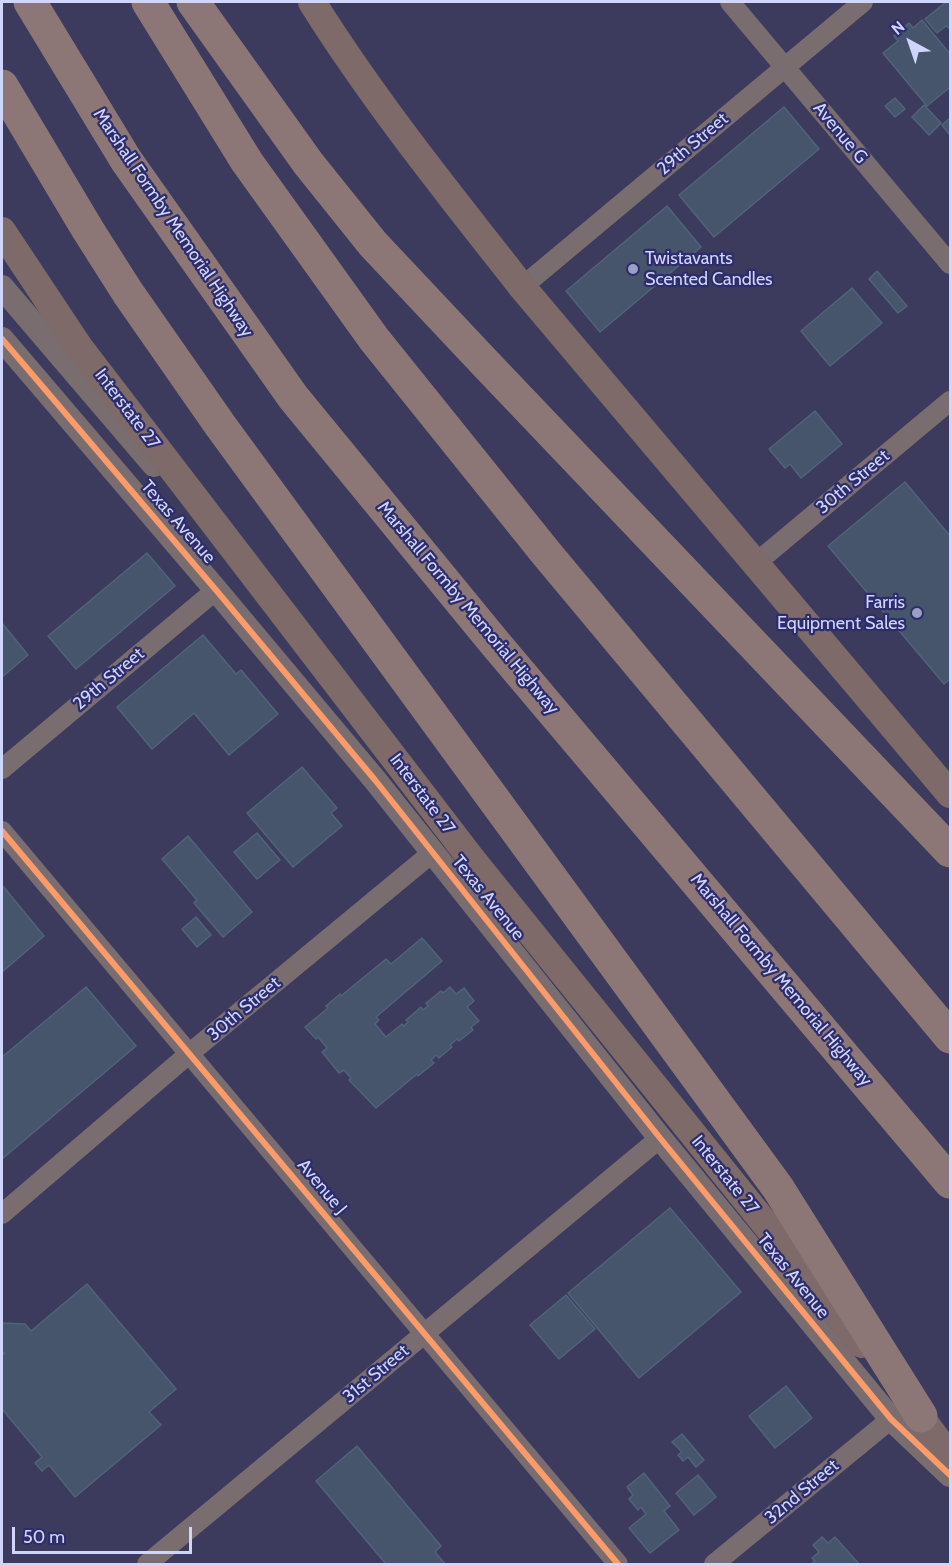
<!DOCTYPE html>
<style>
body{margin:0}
#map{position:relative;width:952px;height:1566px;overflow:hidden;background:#3c3b5e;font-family:Cabin,sans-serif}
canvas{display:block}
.frame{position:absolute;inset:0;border:3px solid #d0d5fc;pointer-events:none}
.north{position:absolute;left:880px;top:12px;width:60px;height:60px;-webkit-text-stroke:4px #2e2d6c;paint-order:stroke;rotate:320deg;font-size:16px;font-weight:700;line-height:24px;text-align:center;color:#d0d5fc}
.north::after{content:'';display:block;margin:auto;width:21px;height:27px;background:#d0d5fc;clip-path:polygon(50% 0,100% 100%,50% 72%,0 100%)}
.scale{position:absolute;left:12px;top:1527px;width:180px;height:27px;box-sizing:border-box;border:3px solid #d0d5fc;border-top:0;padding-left:8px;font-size:18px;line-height:21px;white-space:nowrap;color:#d0d5fc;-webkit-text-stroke:4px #2e2d6c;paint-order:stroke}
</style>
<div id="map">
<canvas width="952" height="1566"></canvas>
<div class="frame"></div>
<div class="north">N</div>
<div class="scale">50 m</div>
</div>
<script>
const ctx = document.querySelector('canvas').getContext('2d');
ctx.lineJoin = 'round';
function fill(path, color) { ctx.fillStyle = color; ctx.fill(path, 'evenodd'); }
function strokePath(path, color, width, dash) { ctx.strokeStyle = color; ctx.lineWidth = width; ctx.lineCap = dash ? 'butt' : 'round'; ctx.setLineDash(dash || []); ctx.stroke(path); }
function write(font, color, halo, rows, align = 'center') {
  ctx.font = font + ' Cabin,sans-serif'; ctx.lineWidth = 4.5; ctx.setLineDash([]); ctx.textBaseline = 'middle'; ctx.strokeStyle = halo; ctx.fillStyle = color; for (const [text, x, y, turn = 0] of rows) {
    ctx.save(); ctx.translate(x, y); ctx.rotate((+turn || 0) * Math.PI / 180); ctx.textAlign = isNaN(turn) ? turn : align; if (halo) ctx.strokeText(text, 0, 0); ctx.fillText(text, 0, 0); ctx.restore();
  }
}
const building = new Path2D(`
 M946,2H950V29L946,26L937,33L925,19Z
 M922,20L950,54V90L949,88L927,106L883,53L898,41L894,36L909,23L913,28Z
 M895,98L905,109L895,117L885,106Z
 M924,105L941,123L929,135L912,117Z
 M784,107L819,149L714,237L679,195Z
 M950,118V135L942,125Z
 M667,206L701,247L600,332L566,291Z
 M877,271L907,306L898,313L869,279Z
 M852,288L882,323L830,366L801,331Z
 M815,411L842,444L801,478L790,464L785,468L769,449Z
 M905,482L950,536V679L944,684L828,546Z
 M147,553L175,586L76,669L48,636Z
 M2,623L28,655L2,677Z
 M203,635L236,674L241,670L278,714L229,755L194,713L152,749L117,707Z
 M302,767L337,808L331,813L342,826L293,867L247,813Z
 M257,833L280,860L257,879L234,852Z
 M188,836L252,912L223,937L194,903L197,900L162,859Z
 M2,885L44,936L2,972Z
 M196,917L211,935L197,947L182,929Z
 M422,938L442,961L376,1017L379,1020L375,1024L386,1037L402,1024L404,1026L408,1022L406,1020L421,1007L423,1010L428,1006L426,1003L441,991L443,993L450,987L456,994L464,988L474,1001L467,1007L479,1021L471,1027L473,1030L459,1041L457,1039L450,1045L452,1047L439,1058L436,1055L431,1060L434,1063L418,1076L417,1074L376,1108L349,1080L351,1078L344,1070L339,1073L322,1052L327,1048L318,1037L316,1039L305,1027L328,1008L326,1006L340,994L341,996L386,959L391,964Z
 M86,987L136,1046L2,1159V1057Z
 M670,1208L741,1292L639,1378L568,1293Z
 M87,1284L176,1389L149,1412L161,1425L75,1497L49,1465L42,1471L35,1463L42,1457L2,1409V1356L5,1353H2V1323L25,1324L31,1331Z
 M566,1295L595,1329L559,1359L530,1325Z
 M786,1386L812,1418L775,1448L749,1416Z
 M682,1434L704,1460L696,1467L688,1457L683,1461L678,1455L682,1452L672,1442Z
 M357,1446L441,1546L435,1552L445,1564H386L316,1481Z
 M644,1473L670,1506L664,1511L679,1530L650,1553L629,1528L646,1514L641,1507L638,1510L629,1499L633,1495L627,1487Z
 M698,1475L716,1497L694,1515L676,1493Z
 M822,1537L828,1543L835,1537L859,1564H811L815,1561L812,1558L819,1552L813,1545Z`);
const minor = new Path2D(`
 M730,2L950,264
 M522,287L863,2
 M756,563L950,401
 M2,769L216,590
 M2,831L618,1564
 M2,1214L190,1053L432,853
 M147,1564L660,1138
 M714,1564L891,1419`);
const tertiary = new Path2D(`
 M2,287L154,465
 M2,339L216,590L375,780L660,1138L891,1419L950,1475`);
const secondary = new Path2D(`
 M312,2C374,101 449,194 522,287L950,794
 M2,231L79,347L470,857L862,1344
 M907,1399L950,1457`);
const motorway = new Path2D(`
 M30,2L126,160L293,397L494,642L950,1182
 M148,2L247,162L374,339L546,553L950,1037
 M193,2L308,163L373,244L485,363L950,851
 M2,86L88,230L128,293L220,425L778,1188L921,1416`);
const cycleway = new Path2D(`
 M2,339L216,590L375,780L660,1138L891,1419L950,1475
 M2,831L618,1564`);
const markers = [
 [633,269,6,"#9c9fc5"],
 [917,613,6,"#9c9fc5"]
];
const streetNames = [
 ["Avenue G",840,133,50],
 ["29th Street",693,144,-40],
 ["Marshall Formby Memorial Highway",173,223,56],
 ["Interstate 27",127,409,53],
 ["30th Street",853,482,-40],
 ["Texas Avenue",178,522,49],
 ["Marshall Formby Memorial Highway",468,608,50],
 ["29th Street",109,679,-40],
 ["Interstate 27",422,794,53],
 ["Texas Avenue",488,898,51],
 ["Marshall Formby Memorial Highway",781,980,50],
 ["30th Street",244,1009,-40],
 ["Interstate 27",725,1175,51],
 ["Avenue J",322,1187,50],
 ["Texas Avenue",793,1276,51],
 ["31st Street",376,1374,-40],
 ["32nd Street",802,1492,-40]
];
const poiNames = [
 ["Twistavants",645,259],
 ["Scented Candles",645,280],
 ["Farris",905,603,"right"],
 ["Equipment Sales",905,624,"right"]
];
fill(building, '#46556b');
strokePath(building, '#4f647a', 1.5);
strokePath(minor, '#7a6d70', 20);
strokePath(tertiary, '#7a6d70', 24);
strokePath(secondary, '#7d6a69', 28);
strokePath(motorway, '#8d7776', 33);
strokePath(cycleway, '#fa9b69', 6);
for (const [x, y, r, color] of markers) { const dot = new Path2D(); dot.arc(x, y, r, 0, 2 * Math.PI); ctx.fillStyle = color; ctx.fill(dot); strokePath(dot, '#2e2d6c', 2); }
write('18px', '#d0d5fc', '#2e2d6c', streetNames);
write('18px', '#d0d5fc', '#2e2d6c', poiNames, 'left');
</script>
